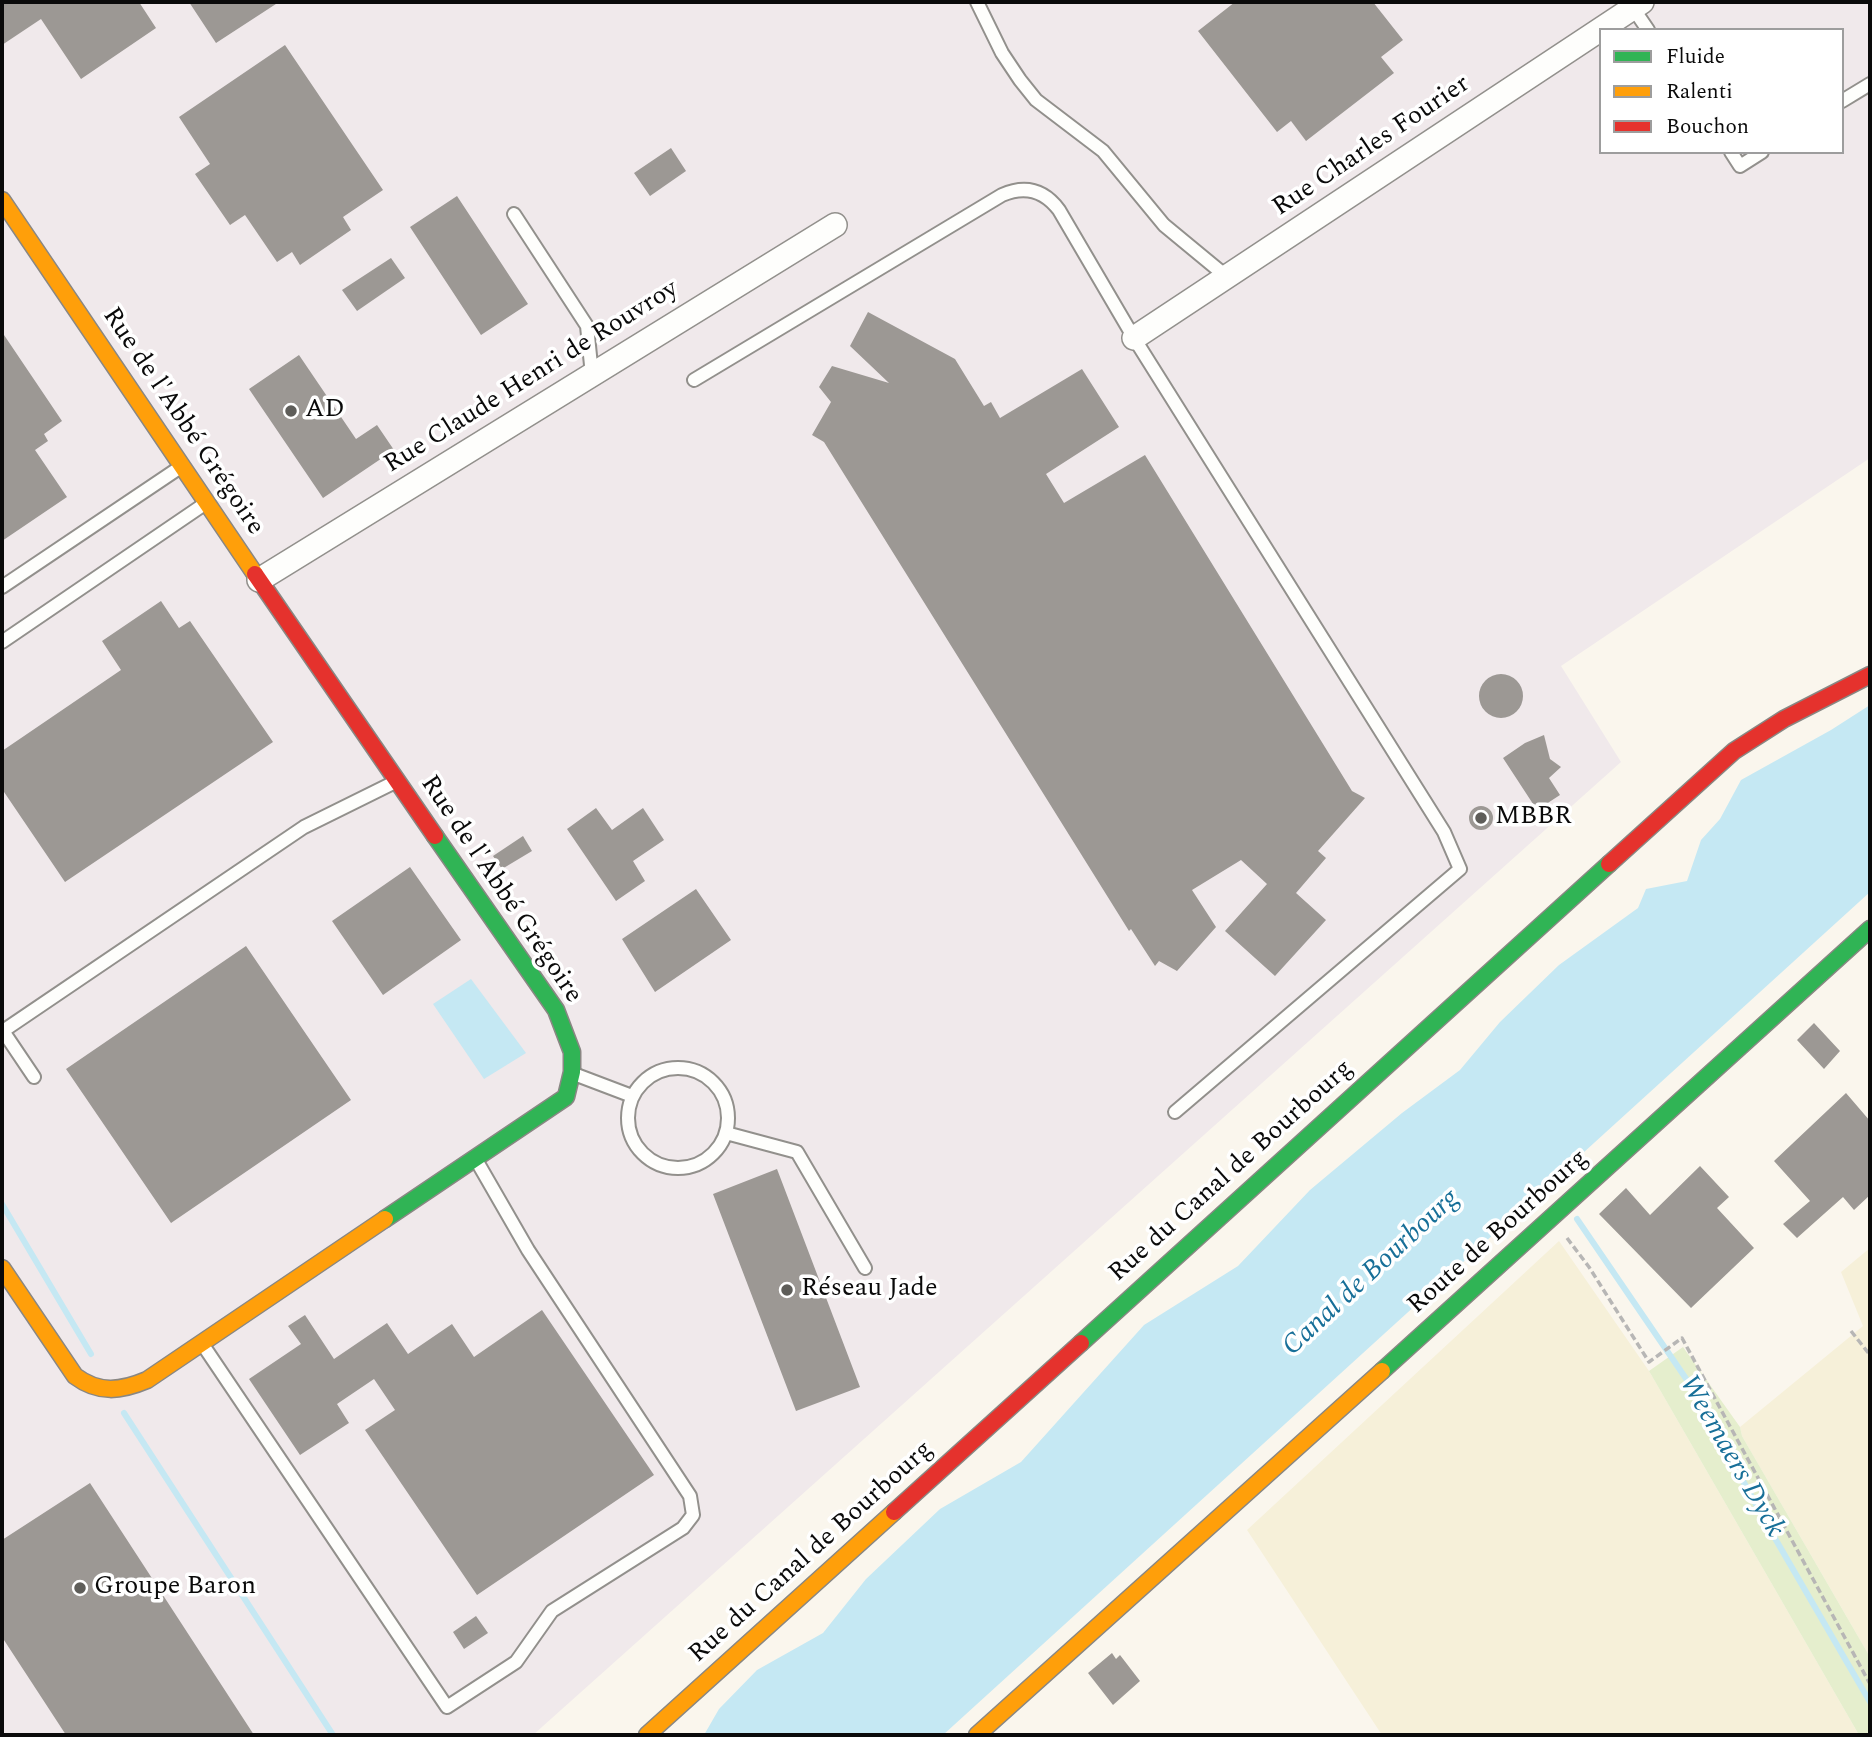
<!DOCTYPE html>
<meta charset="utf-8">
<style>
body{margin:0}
#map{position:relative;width:1872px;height:1737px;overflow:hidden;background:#faf6ed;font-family:Spectral,serif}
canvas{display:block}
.frame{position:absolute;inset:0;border:4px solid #0a0a0a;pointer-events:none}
.legend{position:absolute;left:1599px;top:28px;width:245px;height:126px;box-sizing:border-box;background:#fff;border:2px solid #9d9d9d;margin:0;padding:9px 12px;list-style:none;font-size:21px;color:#0a0a0a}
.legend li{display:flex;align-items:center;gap:14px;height:35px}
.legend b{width:35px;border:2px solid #9d9d9d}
</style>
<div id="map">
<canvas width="1872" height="1737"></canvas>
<div class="frame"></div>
<ul class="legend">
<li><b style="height:9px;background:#30b455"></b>Fluide</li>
<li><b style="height:9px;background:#ff9f0a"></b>Ralenti</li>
<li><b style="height:9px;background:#e5322d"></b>Bouchon</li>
</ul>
</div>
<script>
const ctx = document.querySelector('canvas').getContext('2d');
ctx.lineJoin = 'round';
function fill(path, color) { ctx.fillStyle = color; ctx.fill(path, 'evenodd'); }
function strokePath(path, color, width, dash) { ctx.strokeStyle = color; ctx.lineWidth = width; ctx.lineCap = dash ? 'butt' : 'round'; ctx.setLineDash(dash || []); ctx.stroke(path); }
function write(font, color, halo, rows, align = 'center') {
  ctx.font = font + ' Spectral,serif'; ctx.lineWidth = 7; ctx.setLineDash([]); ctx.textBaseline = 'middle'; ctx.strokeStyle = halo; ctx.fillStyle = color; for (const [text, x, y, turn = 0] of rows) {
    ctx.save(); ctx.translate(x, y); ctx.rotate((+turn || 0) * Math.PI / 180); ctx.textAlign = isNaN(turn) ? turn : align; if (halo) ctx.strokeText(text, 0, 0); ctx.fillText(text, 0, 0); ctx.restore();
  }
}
const industrial = new Path2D(`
 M2,2H1870V458L1561,666L1621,762L533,1735H2ZM1601,30H1842V152H1601Z`);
const farmland = new Path2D(`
 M1559,1241L1649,1371L1859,1735H1382L1247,1530Z
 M1870,1248V1657L1742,1436L1740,1427L1863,1326L1841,1272Z`);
const green = new Path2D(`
 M1683,1347L1740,1427L1742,1436L1870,1657V1735H1859L1649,1371Z`);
const water = new Path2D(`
 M1870,705V892L943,1735H704L719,1709L757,1670L823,1633L866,1579L940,1509L1021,1462L1144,1325L1238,1266L1310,1190L1402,1113L1460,1070L1500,1022L1559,965L1638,908L1646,889L1687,881L1701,840L1720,819L1741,780L1831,730Z
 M471,979L526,1053L484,1079L433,1004Z`);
const stream = new Path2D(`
 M2,1204L91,1354
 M1577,1219L1689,1383L1769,1528L1870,1702
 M124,1413L333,1735`);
const building = new Path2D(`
 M2,2H139L156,28L81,79L41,19L2,45Z
 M189,2H279L216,43Z
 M1235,2H1373L1403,40L1381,57L1394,73L1306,141L1291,121L1277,132L1198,31Z
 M285,45L383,190L343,217L351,230L300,265L292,252L277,262L245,215L230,225L195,174L210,164L179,117Z
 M671,148L686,171L650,196L634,173Z
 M457,196L528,304L481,335L410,227Z
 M391,258L405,278L357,311L342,290Z
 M868,312L955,359L984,406L991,402L1000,418L1082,369L1119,427L1046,474L1064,503L1145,455L1352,791L1365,798L1318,851L1326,858L1296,893L1326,920L1275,976L1225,931L1267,884L1241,860L1192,890L1216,927L1177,971L1159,961L1155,966L1131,929L1129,931L824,442L812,435L831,402L819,387L832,366L889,383L850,346Z
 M2,332L62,421L44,434L48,441L35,450L67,497L2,541Z
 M299,355L356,439L377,425L394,450L323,498L249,389Z
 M161,601L179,628L190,621L273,742L65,882L2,789V751L121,670L102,641Z
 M1479 696a22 22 0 1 1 44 0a22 22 0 1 1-44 0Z
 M1544,735L1550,759L1561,767L1549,778L1560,795L1537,810L1503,758L1525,743Z
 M1469 818a12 12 0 1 1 24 0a12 12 0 1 1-24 0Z
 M596,808L612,830L643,808L664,840L633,861L645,881L616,901L567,829Z
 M523,836L532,851L502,869L493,856Z
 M410,867L461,940L383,995L332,921Z
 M696,889L731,940L655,992L622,939Z
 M246,946L351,1100L171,1223L66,1069Z
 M1814,1023L1840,1051L1824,1069L1797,1040Z
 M1846,1093L1870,1121V1195L1854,1210L1843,1197L1797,1238L1783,1224L1810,1201L1774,1161Z
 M1700,1166L1729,1197L1717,1208L1754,1248L1691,1308L1599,1214L1626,1188L1650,1215Z
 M777,1169L860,1387L796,1411L713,1194Z
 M542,1310L654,1475L477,1595L365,1430L395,1410L374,1379L337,1404L349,1423L300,1455L249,1379L301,1344L288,1326L305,1315L334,1359L387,1323L408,1354L452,1324L474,1357Z
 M90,1483L254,1735H66L2,1637V1540Z
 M476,1616L488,1633L464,1649L453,1632Z
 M1112,1653L1116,1659L1120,1655L1140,1681L1113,1705L1088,1673Z`);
const path = new Path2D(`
 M1567,1238L1589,1267L1649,1362L1682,1338L1870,1684
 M1851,1331L1870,1355`);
const lane = new Path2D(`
 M977,2L1002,53L1020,80L1036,100L1103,151L1164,225L1227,277
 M1633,8L1648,30
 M1842,101L1870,84
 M1731,152L1740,166L1762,152
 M514,214L587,326L592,375
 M694,380L1002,195C1025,185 1044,190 1059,210L1134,338L1444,832L1460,869L1175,1112
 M2,587L182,466
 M2,642L206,503
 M628 1118a50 50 0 1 1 100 0a50 50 0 1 1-100 0Z
 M574,1074L632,1096
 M34,1077L3,1031L304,827L395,782
 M726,1133L797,1152L865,1268
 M203,1345L447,1707L516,1662L552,1611L683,1528L693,1515L690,1496L528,1250L475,1158`);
const street = new Path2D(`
 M1134,338L1642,2
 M259,580L835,225`);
const fast = new Path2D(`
 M385,1219L566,1097L572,1072V1052L556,1010L435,836
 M1081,1343L1609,864
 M1382,1371L1870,929`);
const slow = new Path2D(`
 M2,200L255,574
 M2,1268L75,1376C99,1394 121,1391 147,1380L385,1219
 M647,1735L894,1512
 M977,1735L1382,1371`);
const jam = new Path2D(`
 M255,574L435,836
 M1609,864L1734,751L1784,719L1870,675
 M894,1512L1081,1343`);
const markers = [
 [291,411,7,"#5e5d59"],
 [1481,818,7,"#5e5d59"],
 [787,1290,7,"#5e5d59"],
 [80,1588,7,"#5e5d59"]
];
const streetNames = [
 ["Rue Charles Fourier",1372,147,-34],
 ["Rue Claude Henri de Rouvroy",532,378,-32],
 ["Rue de l'Abbé Grégoire",182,422,56],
 ["Rue de l'Abbé Grégoire",500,890,56],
 ["Rue du Canal de Bourbourg",1232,1172,-42],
 ["Route de Bourbourg",1499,1233,-42],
 ["Rue du Canal de Bourbourg",812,1553,-42]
];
const poiNames = [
 ["AD",305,411],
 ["MBBR",1495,818],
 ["Réseau Jade",801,1290],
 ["Groupe Baron",94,1588]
];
const waterNames = [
 ["Canal de Bourbourg",1372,1274,-43],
 ["Weemaers Dyck",1730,1457,60]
];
fill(industrial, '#f0e9eb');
fill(farmland, '#f6f0d9');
fill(green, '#e5eecd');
fill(water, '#c5e8f3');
strokePath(stream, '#c5e8f3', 6);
fill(building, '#9c9894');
strokePath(lane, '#92908c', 16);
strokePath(street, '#92908c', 26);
strokePath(fast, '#898783', 19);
strokePath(slow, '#898783', 19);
strokePath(jam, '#898783', 19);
strokePath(path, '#b7b6b5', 3.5, [7, 3.5]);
strokePath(lane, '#fefefc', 12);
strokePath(street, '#fefefc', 23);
strokePath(fast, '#30b455', 16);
strokePath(slow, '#ff9f0a', 16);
strokePath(jam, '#e5322d', 16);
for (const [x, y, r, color] of markers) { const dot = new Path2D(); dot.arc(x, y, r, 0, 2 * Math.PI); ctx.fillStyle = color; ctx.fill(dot); strokePath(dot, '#fff', 2.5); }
write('26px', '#0a0a0a', '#fff', streetNames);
write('26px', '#0a0a0a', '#fff', poiNames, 'left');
write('italic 28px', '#176f98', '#fff', waterNames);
</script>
